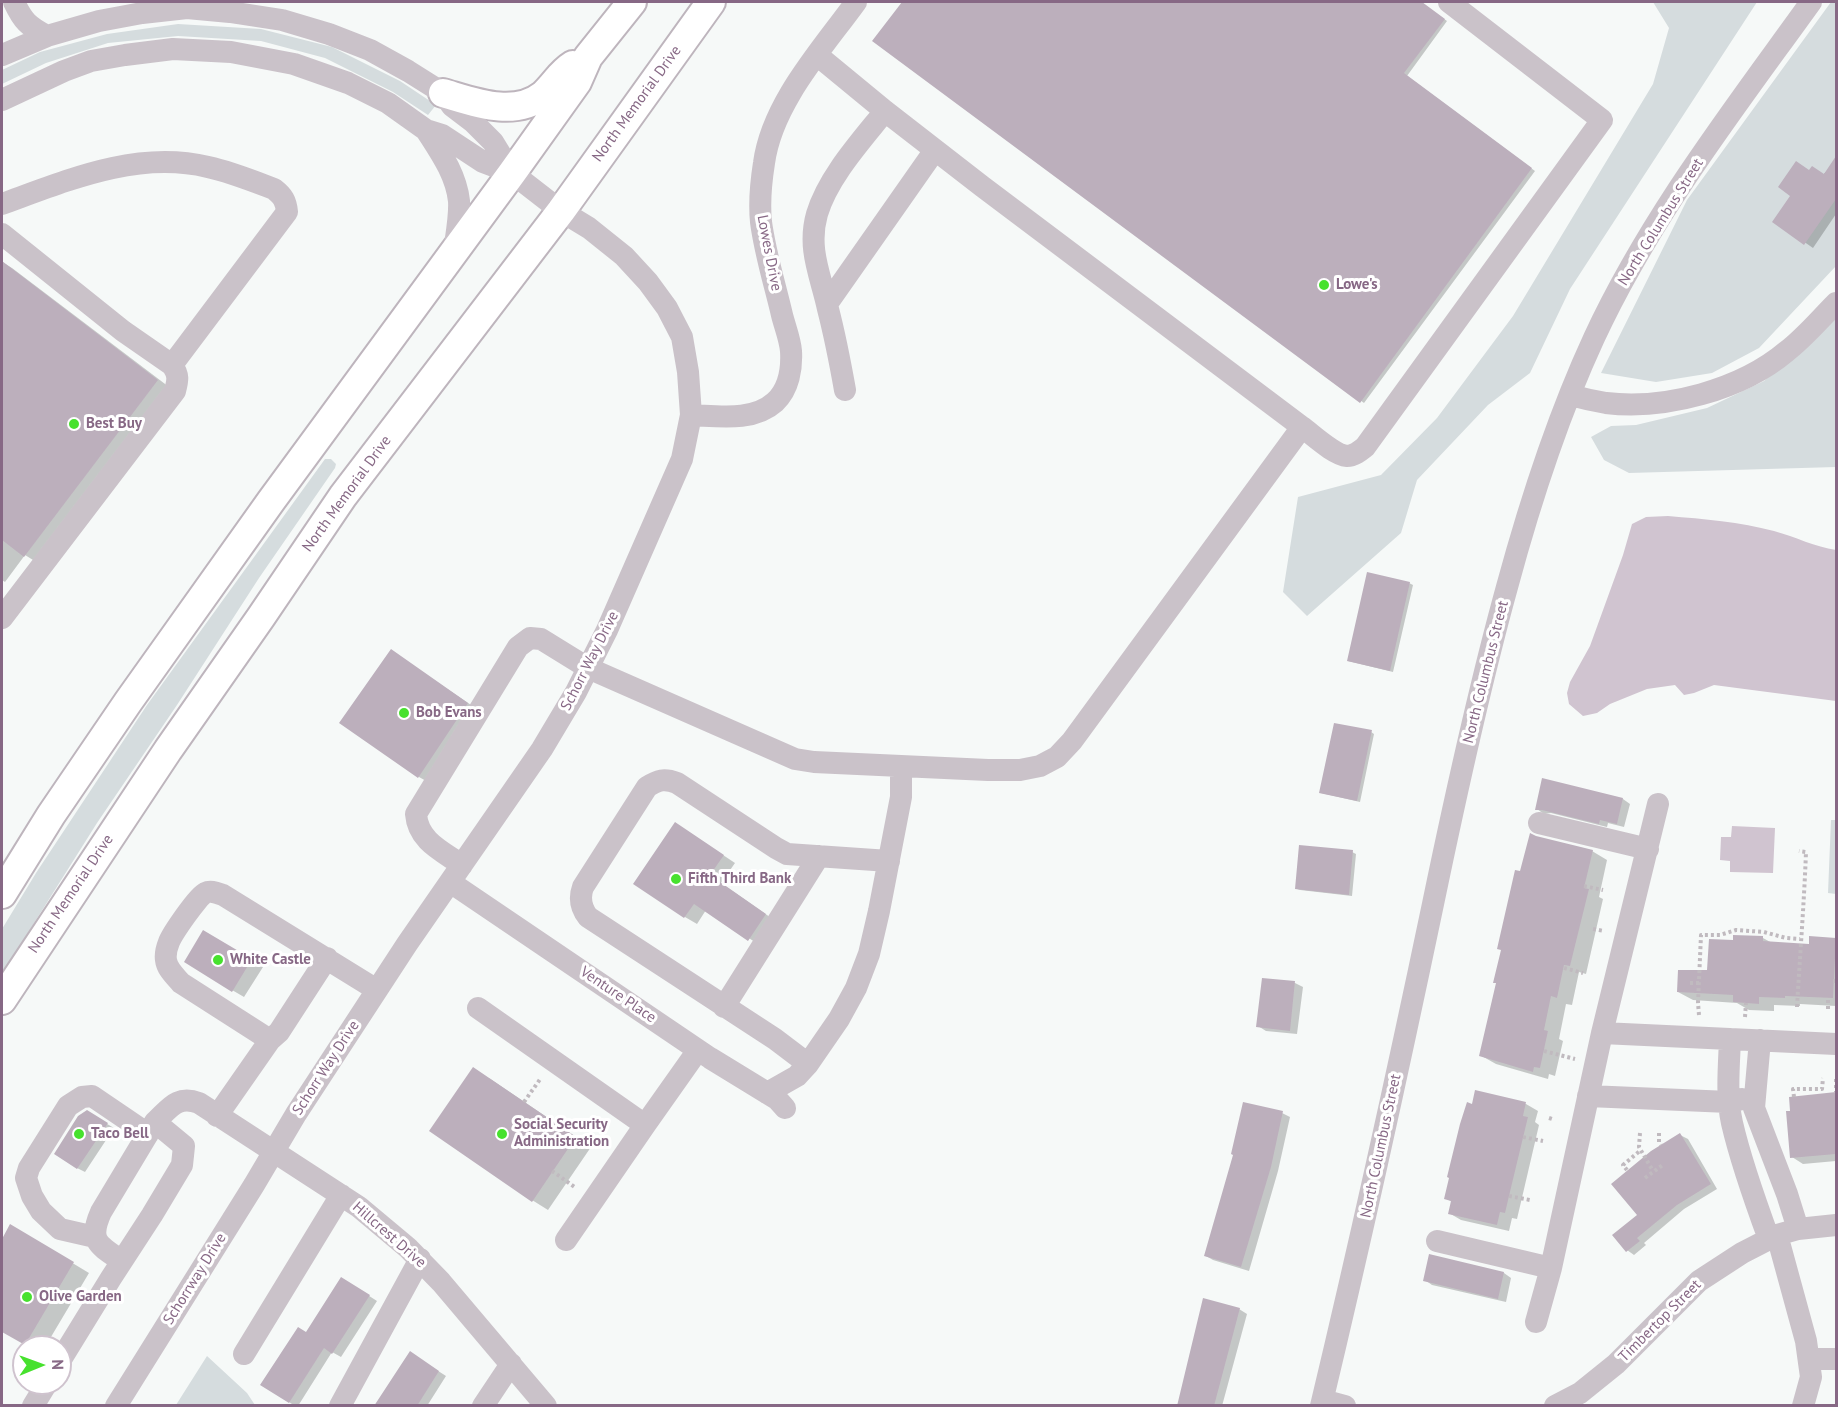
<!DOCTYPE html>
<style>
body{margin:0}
#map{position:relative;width:1838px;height:1407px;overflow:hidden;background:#f6f9f8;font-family:"PT Sans",sans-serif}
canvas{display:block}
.frame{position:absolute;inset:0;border:3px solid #876885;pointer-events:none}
.north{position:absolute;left:12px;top:1335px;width:60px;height:60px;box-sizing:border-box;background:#fff;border:2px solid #cfc3ce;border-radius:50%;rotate:89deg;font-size:16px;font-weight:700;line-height:24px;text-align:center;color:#876885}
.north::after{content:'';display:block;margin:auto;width:21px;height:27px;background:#47e12e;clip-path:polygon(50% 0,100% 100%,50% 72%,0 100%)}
</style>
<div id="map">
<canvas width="1838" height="1407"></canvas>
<div class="frame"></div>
<div class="north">N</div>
</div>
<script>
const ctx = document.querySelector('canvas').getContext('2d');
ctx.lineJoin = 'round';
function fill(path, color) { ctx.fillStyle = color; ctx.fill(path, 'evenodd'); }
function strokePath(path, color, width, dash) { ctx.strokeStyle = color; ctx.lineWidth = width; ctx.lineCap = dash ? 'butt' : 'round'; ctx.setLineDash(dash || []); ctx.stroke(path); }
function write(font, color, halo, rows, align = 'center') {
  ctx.font = font + ' "PT Sans",sans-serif'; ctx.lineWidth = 6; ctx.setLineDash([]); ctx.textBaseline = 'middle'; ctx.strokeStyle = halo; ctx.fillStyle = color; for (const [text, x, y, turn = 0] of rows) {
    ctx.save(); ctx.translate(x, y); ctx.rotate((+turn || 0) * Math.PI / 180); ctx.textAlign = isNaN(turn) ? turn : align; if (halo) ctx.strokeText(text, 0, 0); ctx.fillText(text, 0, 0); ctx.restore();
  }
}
const green = new Path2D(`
 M1653,2H1757L1570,289L1530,373L1488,405L1417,480L1401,533L1307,616L1283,592L1298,497L1381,475L1437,418L1513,316L1653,84L1669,28Z
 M1831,2H1836V266L1759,348L1712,373L1656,382L1601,373L1687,200Z
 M178,24L261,29L332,47L400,81L436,105L428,115L393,92L325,58L261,41L178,36L108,43L46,63L2,84V70L40,52L107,34Z
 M1836,312V467L1629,473L1604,460L1591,437L1611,426L1636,425L1707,408L1764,381L1811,339Z
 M325,459H331L336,464L335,468L259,578L177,705L97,823L2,974V929L36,873L147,705Z
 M1831,820H1836V894L1828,893Z
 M207,1356L247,1393L255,1405H176Z`);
const water = new Path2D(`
 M1668,516C1704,519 1740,522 1774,531C1796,537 1815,547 1836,550V701L1714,685L1694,693L1684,695L1675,685L1647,689L1610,704L1597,713L1583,716L1569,704L1567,693L1570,682L1590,646L1623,555L1632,524L1646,517Z
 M1732,826L1775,828L1773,873L1730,872V861L1720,860L1721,837H1731Z`);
const shadow = new Path2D(`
 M904,2H1420L1447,21L1407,76L1535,171L1364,403L874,41Z
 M1828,170L1836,175V214L1813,248L1774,221Z
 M2,262L12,268L173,390L41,565L25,555L5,582L2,580Z
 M1409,583L1413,585L1393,672L1348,661Z
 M391,651L483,713L435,786L419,777Z
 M1371,732L1374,734L1360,802L1321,793Z
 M1623,799L1630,804L1624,827L1608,823L1607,827L1551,813L1544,814L1537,809Z
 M687,831L735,863L721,883L777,922L761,946L706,910L697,924L685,917Z
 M1592,851L1607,860L1599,897L1603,899L1586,974L1579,972L1572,1005L1566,1004L1559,1039L1563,1041L1555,1076L1549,1074L1548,1079L1496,1064L1480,1055L1522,873Z
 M1352,852L1356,854L1352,896L1300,890L1297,889Z
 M204,932L263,967L244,997L232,990Z
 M1763,938L1772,943L1811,945V938L1836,939V1006L1800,1004V1006L1774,1005V1011L1749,1010L1737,1003L1693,1000L1678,992L1708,972L1734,941Z
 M1263,979L1295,983L1303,987L1297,1034L1266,1031L1258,1026Z
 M489,1078L591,1147L548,1210L532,1200Z
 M1476,1092L1526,1104L1538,1111L1535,1122L1539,1125L1517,1219L1512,1218L1509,1231L1461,1220L1449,1213L1452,1202L1446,1198Z
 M1836,1093V1161L1803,1164L1792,1157L1790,1099Z
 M87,1112L114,1128L85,1172L77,1168Z
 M1282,1113L1290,1117L1278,1171L1249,1271L1213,1260L1206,1256Z
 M1680,1135L1688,1139L1717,1189L1684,1209L1644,1243L1646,1245L1634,1255L1627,1250L1639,1215Z
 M11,1226L89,1273L45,1347H30L2,1330V1242Z
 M1504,1273L1511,1278L1506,1302L1432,1285L1425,1280Z
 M349,1283L377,1301L341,1357L332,1352L298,1406H295L289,1402L307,1334Z
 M1239,1309L1247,1314L1222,1406H1178Z
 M418,1358L446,1376L427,1406H376Z`);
const building = new Path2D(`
 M902,2H1422L1445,19L1404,73L1532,168L1360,403L872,41Z
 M1836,156V199L1804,245L1772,222L1790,196L1778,187L1796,161L1809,170L1812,166L1824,174Z
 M2,261L158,380L24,557L2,540Z
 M1367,572L1410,582L1390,671L1347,661Z
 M391,649L468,703L418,778L339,723Z
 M1334,723L1372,730L1357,801L1319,793Z
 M1542,778L1623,798L1617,824L1600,820L1599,824L1542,810H1535Z
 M675,822L724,855L710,875L766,914L748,941L694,904L684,918L633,884Z
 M1530,833L1536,836L1593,850L1584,888L1589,889L1570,966L1564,965L1557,998L1551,996L1544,1030L1548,1031L1540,1068L1534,1067L1533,1072L1479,1056L1496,983H1493L1501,950L1497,949L1515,870L1520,871Z
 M1299,845L1353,850L1349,895L1295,889Z
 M203,930L252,959L232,992L184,962Z
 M1733,935L1763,936V941L1809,944V936L1836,938L1833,998L1785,996V998L1759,997V1004L1733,1002V995L1677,992L1678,970H1707L1709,939L1733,940Z
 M1262,978L1295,981L1290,1031L1256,1027Z
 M473,1067L576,1137L532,1202L429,1131Z
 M1475,1090L1526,1102L1523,1116L1528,1117L1509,1196L1505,1213L1500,1212L1497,1225L1448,1214L1451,1201L1444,1199L1449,1178L1447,1177L1460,1124L1467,1102L1472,1104Z
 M1836,1092V1154L1790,1158L1786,1111H1790L1789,1097Z
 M1243,1102L1283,1111L1271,1167L1241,1267L1204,1256L1233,1155L1231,1154Z
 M87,1110L108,1123L77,1169L54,1154L78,1116Z
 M1680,1133L1711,1184L1677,1205L1637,1238L1640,1241L1626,1252L1612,1235L1637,1215L1611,1184L1651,1151Z
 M10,1224L74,1262L25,1345L2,1332V1239Z
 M1429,1254L1504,1272L1498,1299L1423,1281Z
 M341,1277L370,1295L332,1354L324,1348L289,1403L260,1385L298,1327L306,1332Z
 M1203,1298L1240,1308L1214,1406H1177Z
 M410,1351L439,1371L417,1406H374Z`);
const path = new Path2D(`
 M1584,886L1603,890
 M1593,929L1604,931
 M1564,968L1583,973
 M1833,981H1836
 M1690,983H1699
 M1797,1007C1800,955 1804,904 1806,852L1799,851
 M1828,1009V998
 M1699,1015L1698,1003L1701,935H1720L1736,930L1764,932L1786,938L1800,939
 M1745,1017L1746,1003
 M1544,1051L1575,1059
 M1836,1079V1092
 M1794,1097L1793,1089H1822L1823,1078
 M524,1102L541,1078
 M1549,1118L1552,1119
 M1640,1133L1639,1147L1653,1171
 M1659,1133V1142L1661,1145
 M1523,1137L1543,1141
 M1627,1170L1623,1165L1641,1150
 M552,1171L576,1188
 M1645,1178L1664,1164
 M1509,1196L1530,1200`);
const minor = new Path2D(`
 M14,2C23,21 28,26 47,36
 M2,55L47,36L99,21L142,13L187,8L230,12L282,20L329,34L370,50L408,71L443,93L452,106L473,122L493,142L512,173L561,211L589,228L624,256L648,282L667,308L682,337L688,372L691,415L682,459L607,630L576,692L542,749L407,944L296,1114L254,1185L116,1406
 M2,100L64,71L91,61L125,55L173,49L231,52L294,64L348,83L388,103L426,130L442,135L483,162L512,173
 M426,130C440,152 456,174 459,201C460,217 456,236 454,252
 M2,204C68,180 137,150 208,167C231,172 253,181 274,189C283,196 286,201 287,212L172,365
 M2,234L123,331L172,365C179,375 178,380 175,391L2,618
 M827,304L935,150
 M845,390C840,362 835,336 828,309C821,276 807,249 817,214C828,177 861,141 885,111
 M1570,395C1581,398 1594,401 1606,403C1665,410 1741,390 1787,351C1805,337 1820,319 1836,303
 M691,415C718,416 753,422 775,402C789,389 792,368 791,351C790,339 785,327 782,315C775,285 765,253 761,222C759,202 761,182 764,163C772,103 822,49 856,2
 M1302,427C1313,435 1334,455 1347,456C1354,456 1360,451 1365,447L1602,120L1449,2
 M1539,823L1648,849
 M462,865C442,851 418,841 416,814L518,647L530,638L541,639L588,668L795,759L814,762L988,770H1020L1040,766L1057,757L1072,741L1302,427L983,187L885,111L817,55
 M450,882L710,1058L777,1099L785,1108
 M724,1007L819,856
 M478,1008L645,1125
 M1602,1033L1836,1044
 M1730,1039C1729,1066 1726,1096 1732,1123C1741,1162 1755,1201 1769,1239
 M270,1040L181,983C175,976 167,969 166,960C165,954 167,947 169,942C172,934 198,896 205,893C211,890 217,893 223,895L377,990
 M1760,1040L1754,1108L1787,1194L1798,1229
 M808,1064L775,1039L588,917C581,908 579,898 583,887L647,787C658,780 664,778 677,783L776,848L787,854L889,861
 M767,1093L797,1076L808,1064L839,1019L856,988L869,954L879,911L901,797V766
 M1588,1096L1729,1102L1742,1099
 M217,1116L270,1040L279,1032L327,958
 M1777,1235L1806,1341L1811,1377L1803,1406
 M95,1237L60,1229L41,1211L32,1196L26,1178L29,1168L68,1106L82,1097L92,1096L148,1134
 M566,1240L645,1125L698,1050
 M1437,1241L1551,1268
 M122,1261C98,1245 88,1241 101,1212L155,1122
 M1536,1322L1551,1268L1602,1033L1658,804
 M244,1354L341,1195
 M1809,1359H1836
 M60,1361L111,1278L152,1215L182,1165L184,1146L155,1122C170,1108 177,1095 199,1103L359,1207L408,1248L441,1282L546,1406
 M1323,1400L1345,1406
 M33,1406L47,1383
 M340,1406L420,1259
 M483,1406L511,1364
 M1321,1406C1361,1239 1398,1071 1433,904C1455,798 1478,692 1507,587C1530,502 1557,418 1594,338C1650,217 1734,109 1811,2
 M1555,1406L1580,1393L1616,1364L1699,1281L1742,1253L1777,1235L1798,1229L1836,1225`);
const major = new Path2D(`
 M443,93C474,102 514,118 543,95C554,85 560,73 573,65
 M2,894L51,815L128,702L271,501L512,173L577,82L588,57L632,2
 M2,1000L168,750L261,617L343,496L561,211L711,2`);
const markers = [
 [1324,285,6,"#47e12e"],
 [74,424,6,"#47e12e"],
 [404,713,6,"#47e12e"],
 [676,879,6,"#47e12e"],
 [218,960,6,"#47e12e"],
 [79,1134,6,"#47e12e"],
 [502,1134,6,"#47e12e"],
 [27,1297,6,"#47e12e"]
];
const streetNames = [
 ["North Memorial Drive",637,104,-54],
 ["North Columbus Street",1661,222,-58],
 ["Lowes Drive",769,253,79],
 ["North Memorial Drive",347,494,-54],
 ["Schorr Way Drive",590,661,-63],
 ["North Columbus Street",1486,672,-76],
 ["North Memorial Drive",71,894,-56],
 ["Venture Place",618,995,34],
 ["Schorr Way Drive",326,1068,-57],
 ["North Columbus Street",1381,1146,-78],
 ["Hillcrest Drive",389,1235,41],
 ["Schorrway Drive",195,1279,-58],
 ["Timbertop Street",1660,1321,-45]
];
const poiNames = [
 ["Lowe's",1336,285],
 ["Best Buy",86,424],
 ["Bob Evans",416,713],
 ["Fifth Third Bank",688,879],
 ["White Castle",230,960],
 ["Social Security",514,1125],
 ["Administration",514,1142],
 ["Taco Bell",91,1134],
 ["Olive Garden",39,1297]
];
fill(green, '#d5dcde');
fill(water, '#d0c4d0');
fill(shadow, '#0003');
fill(building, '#bcafbc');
strokePath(major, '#beb5bd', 32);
strokePath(path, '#c0babf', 4, [3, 3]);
strokePath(minor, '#cac2c9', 22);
strokePath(major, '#fff', 28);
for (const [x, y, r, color] of markers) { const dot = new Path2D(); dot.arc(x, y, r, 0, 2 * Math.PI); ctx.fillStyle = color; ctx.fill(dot); strokePath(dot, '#fff', 2); }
write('15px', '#876885', '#fff', streetNames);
write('bold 15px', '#876885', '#fff', poiNames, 'left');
</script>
